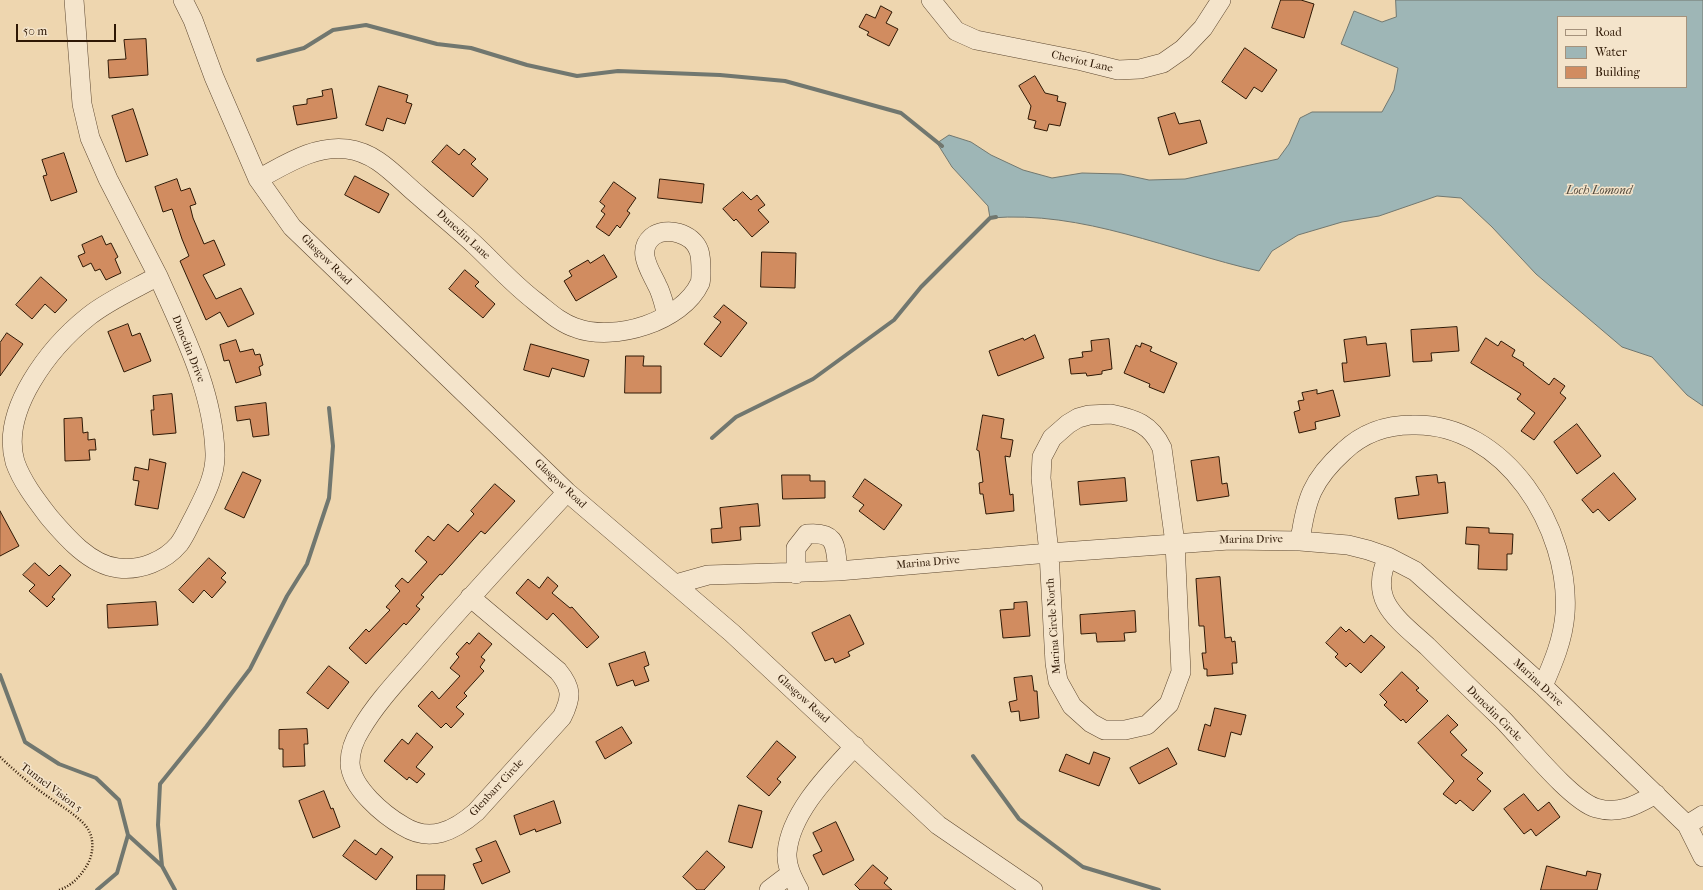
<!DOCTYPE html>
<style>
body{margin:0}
#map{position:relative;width:1703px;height:890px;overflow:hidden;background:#eed6af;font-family:"IM FELL French Canon",serif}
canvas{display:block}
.legend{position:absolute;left:1557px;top:16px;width:130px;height:72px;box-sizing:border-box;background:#f4e4cb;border:1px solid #a5927c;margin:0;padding:5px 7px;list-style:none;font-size:12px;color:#2e1805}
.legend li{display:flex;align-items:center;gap:8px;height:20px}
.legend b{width:20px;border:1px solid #a5927c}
.scale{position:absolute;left:16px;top:24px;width:100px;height:18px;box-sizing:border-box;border:2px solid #2e1805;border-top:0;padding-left:5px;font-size:12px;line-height:14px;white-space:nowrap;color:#2e1805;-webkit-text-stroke:3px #f4e4cb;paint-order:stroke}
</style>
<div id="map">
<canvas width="1703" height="890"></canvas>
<ul class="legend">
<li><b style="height:5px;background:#f4e4cb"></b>Road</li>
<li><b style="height:11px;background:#9eb6b6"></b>Water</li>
<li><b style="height:11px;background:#d18c60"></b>Building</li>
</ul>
<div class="scale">50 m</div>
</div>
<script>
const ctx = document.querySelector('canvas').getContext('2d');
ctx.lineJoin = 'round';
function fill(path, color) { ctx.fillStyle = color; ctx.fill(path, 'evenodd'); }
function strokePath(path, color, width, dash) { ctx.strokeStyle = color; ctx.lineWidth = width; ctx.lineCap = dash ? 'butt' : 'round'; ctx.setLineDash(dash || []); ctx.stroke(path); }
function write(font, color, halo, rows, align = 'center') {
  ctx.font = font + ' "IM FELL French Canon",serif'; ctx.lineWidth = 3; ctx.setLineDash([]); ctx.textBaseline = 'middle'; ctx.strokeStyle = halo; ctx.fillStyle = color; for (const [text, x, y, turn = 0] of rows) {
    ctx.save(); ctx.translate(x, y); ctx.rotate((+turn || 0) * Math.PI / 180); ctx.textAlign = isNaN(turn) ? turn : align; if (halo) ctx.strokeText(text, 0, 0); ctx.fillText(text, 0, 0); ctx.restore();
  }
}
const water = new Path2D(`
 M1396,0H1703V406L1687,395L1652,357L1622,347L1536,274L1492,227L1461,198L1437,196L1379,216L1342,222L1298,235L1272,251L1259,271C1170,251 1083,210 990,218L988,206L952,167L937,143L949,135L971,142L991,155L1023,170L1052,178L1082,173L1121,174L1149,180L1185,179L1278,159L1289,144L1300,118L1312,112H1382L1394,90L1398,68L1341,44L1354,11L1382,22L1396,17ZM1558,17H1686V87H1558Z`);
const stream = new Path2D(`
 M258,60L304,48L333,30L366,25L437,44L471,48L527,65L577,76L618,71L720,75L785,81L901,113L942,146
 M712,438L736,417L813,379L894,320L921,287L990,218L996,217
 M0,675L25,742L59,764L96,778L119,800L128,835L162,866L175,890
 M973,756L1019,819L1083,867L1159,890
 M162,866L158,825L160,784L206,727L250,669L287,596L307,564L329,498L333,446L329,408
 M97,890L117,873L128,835`);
const building = new Path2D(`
 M1281,0H1301L1314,4L1304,38L1272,28Z
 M881,6L892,12L886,23L898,29L889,46L867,35L869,32L859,27L866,14L875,18Z
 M146,39L148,75L109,78L108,60L126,59L124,40Z
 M1245,48L1277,70L1262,92L1254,87L1246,99L1222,82Z
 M1035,76L1045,93L1058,96L1057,101L1066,103L1060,126L1049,124L1047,131L1034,128L1036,121L1028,119L1031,106L1019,86Z
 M379,86L408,95L406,102L412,104L405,124L387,118L383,131L366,125Z
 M332,89L337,118L297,125L293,106L307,104V99L323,96L322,91Z
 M133,109L148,155L126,162L112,116Z
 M1175,113L1179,124L1200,120L1207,143L1169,155L1158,118Z
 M447,145L459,155L464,149L476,159L471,164L488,179L473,197L432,162Z
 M64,153L77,192L51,201L43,176L47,175L42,160Z
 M355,176L389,194L379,213L345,195Z
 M177,179L181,191L190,188L196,204L190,206L193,218L204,244L214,240L225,265L203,275L216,299L241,288L254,314L228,327L220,312L206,320L180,261L189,256L182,239L172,209L163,212L155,187Z
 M660,179L704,184L702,203L658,198Z
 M614,182L636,198L627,211L630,213L620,228L617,225L609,236L596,227L605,214L601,211L605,206L600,202Z
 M743,192L751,200L757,195L765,205L758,210L769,222L752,237L736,219L734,221L723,209Z
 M102,236L106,245L111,243L118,257L115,259L121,273L106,280L100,269L95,271L91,263L83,267L78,256L85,253L82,245Z
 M762,252L796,253L795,288L761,287Z
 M604,255L617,277L576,301L564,281L572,276L569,271L588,260L590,263Z
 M465,270L479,282L475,286L495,304L483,318L449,289Z
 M41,277L67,300L55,313L45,304L32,319L16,305Z
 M724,305L747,323L721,357L704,344L721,322L714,317Z
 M128,324L132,336L140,333L151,361L124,372L108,332Z
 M1457,327L1459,351L1431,353L1432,361L1413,362L1411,330Z
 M7,333L23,344L0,376V343Z
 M1035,335L1044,358L998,376L989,351L1023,338L1024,340Z
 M1366,337L1367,345L1386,343L1390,376L1344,382L1342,363H1347L1344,340Z
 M1486,338L1498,346L1501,341L1515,350L1512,356L1524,363L1523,365L1549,385L1554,378L1565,386L1560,393L1566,398L1534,440L1521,431L1535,413L1517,399L1521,394L1471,363Z
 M1109,339L1112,369L1102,371V374L1087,376L1086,373L1071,374L1069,359L1083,357L1082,352L1092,351L1091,341Z
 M236,340L240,352L253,349L255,355L260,354L263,365L259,367L261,375L236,383L229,360L224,361L220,345Z
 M1142,343L1152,347L1150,351L1177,363L1164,393L1149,387L1150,384L1124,373L1136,345L1140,347Z
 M531,344L589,360L584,377L552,368L549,377L524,370Z
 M626,356H644L643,366H661V393H625Z
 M1317,390V394L1333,390L1340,416L1315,422L1316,429L1299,433L1294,412L1300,410L1298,401L1304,400L1302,393Z
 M172,394L176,433L153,435L151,410H154L153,396Z
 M266,403L269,435L253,437L250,419L237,421L235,407Z
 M983,415L1004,419L1001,438L1013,440L1010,457L1005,456L1010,495L1013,494L1014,511L986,514L983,494H980L979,483L983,482L979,451L977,450Z
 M82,418L83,433L88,432V440L95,439L96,450H89L90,460L65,461L64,419Z
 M1577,424L1601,456L1577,474L1554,442Z
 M1219,457L1222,484L1227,483L1229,496L1197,501L1191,461Z
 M150,459L166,463L158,509L135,505L139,481L133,480L135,467L148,470Z
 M243,472L261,480L244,518L225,509Z
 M1614,473L1636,499L1609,521L1598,509L1593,513L1582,500Z
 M782,475H810V481H825V498L783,499Z
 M1437,475L1438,483L1445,482L1448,513L1398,519L1395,498L1419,495L1416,477Z
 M1125,478L1127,501L1080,505L1078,482Z
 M865,479L902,505L884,530L859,511L864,505L853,497Z
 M495,484L515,501L485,534L481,531L442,575L440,574L421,595L424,597L416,606L420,609L406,625L404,623L366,664L349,648L366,629L369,632L390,610L386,607L400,591L395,586L402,578L408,583L427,562L415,551L428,536L434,541L448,524L458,532L474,514L471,511Z
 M758,504L760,526L740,527L741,540L712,543L711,529L722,528L720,508Z
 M0,511L19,546L0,556Z
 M1467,527L1489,528V533L1513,534L1512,554H1507V570L1478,569L1479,545L1466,544Z
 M209,558L226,573L221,578L226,582L212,598L204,590L193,603L179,590Z
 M35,563L49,576L60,565L71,575L52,597L55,599L47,607L29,591L35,585L23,575Z
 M548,577L558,586L552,593L570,608L572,607L599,637L587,648L553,613L547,620L516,593L528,579L539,588Z
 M1220,577L1225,638L1231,637L1232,642L1235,641L1237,663H1232L1233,674L1207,676V669H1204L1202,653H1206L1204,626H1199L1196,579Z
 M156,602L158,625L108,628L107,605Z
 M1027,602L1030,636L1003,638L1000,610L1014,609V603Z
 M1135,611L1136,632L1124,633L1125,641L1097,642L1096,633L1081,634L1080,615Z
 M850,615L864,644L848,652L850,656L835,663L833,658L825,661L812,633Z
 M1341,627L1346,632L1349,629L1364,643L1371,635L1385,647L1361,673L1350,663L1346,667L1335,657L1338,654L1326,643Z
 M479,633L492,644L481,657L485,660L480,667L484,671L464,693L467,696L456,707L464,714L451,728L446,723L441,728L418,706L432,691L439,699L460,676L450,668L459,657L456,654L467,642L469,644Z
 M645,652L649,665L644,667L649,681L635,686L633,680L617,686L609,664Z
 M329,666L349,682L328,709L307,693Z
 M1402,672L1419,688L1416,690L1428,701L1406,723L1403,719L1401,721L1384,705L1387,702L1380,695Z
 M1032,676L1034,691H1037L1039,718L1020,721L1019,711L1011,712L1009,702L1017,700L1014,678Z
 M1215,708L1246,715L1241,735L1231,732L1225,757L1198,750L1205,724L1210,726Z
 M1448,715L1458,725L1450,732L1467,750L1461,755L1483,773L1477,779L1491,791L1473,811L1460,800L1456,804L1443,794L1454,781L1418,743Z
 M622,727L632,743L605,759L596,742Z
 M307,729L308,744H304L305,766L283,767V749H279V730Z
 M417,733L433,747L416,767L425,774L417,783L409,777L407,780L384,761L402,739L408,744Z
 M777,741L796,757L777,779L781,782L769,796L747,777Z
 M1168,748L1177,764L1139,784L1130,768Z
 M1094,752L1110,758L1099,786L1059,771L1066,754L1089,764Z
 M324,791L331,809L333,808L340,827L313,838L299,801Z
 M1524,794L1538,811L1549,802L1560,817L1536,836L1531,829L1524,834L1504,809Z
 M554,801L561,823L536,832L535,829L520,835L514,816Z
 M739,805L762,811L752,848L729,842Z
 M836,822L854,860L823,875L813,855L822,851L813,833Z
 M355,840L376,855L381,848L393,857L376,880L343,856Z
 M496,841L510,872L482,884L473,864L482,861L476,849Z
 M707,851L725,867L704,890H697L683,877Z
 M873,865L888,878L884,883L892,890H860L855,885Z
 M1547,866L1586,876L1587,871L1601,874L1597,890H1541Z
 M417,875H445L444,890H417Z`);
const path = new Path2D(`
 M0,757C16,772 32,786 50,798C62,807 79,816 88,829C95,841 93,856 86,867C79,878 71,886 59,890`);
const minor = new Path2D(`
 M74,0L82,104L90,138L108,179L158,276
 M183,0L193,20L214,77L258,179L292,227L567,492L732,633L938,825L1033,890
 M931,0L956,31L976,40L1082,61L1118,70L1140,69L1163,63L1183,49L1203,28L1221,0
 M258,179C285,165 314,145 347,149C378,153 396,177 419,196C438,213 457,228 475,245C495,264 513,284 535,301C548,311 560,323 576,328C614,342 682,322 700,283C701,280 701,275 701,272C701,266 701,257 699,251C693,233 666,226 652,237C636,251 650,270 657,285C662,294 664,305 667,315
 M158,276C183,333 213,390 215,453C216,476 204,497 194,517C189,526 185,536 179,544C165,561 140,571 118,568C90,565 66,537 49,517C36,500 22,482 15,462C0,410 50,347 89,316C109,300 135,289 158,276Z
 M1111,414C1135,419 1151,424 1162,448L1175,543L1181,672L1169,704L1147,725L1125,730H1104L1091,723L1072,706L1058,681L1055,663L1049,553L1041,478L1042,457L1052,438L1068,424L1078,418L1089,415Z
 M1300,541C1306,499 1312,480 1344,451C1363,433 1385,425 1412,425C1505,422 1571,529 1565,614C1563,640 1553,663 1543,686
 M1388,557C1381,572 1378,587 1386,603C1395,620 1414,634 1428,647C1452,671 1477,695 1502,719C1523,740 1570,800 1596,808C1620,815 1636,805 1656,794
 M796,574V548L807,534C838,531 835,547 838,571
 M676,584L708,575L838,571L1049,553L1229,540L1300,541L1348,545L1368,550L1388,557L1415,571L1543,686L1687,825L1703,857
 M470,597L558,671C572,688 572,697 562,717L476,812C454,831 430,843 403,826C384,815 351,788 350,763C350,751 354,740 361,729C378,700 403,675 425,649C471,596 519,544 567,492
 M1687,825L1703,815
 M769,890L790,874
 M799,890C793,879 786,866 787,853C790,813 829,774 855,746`);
const streetNames = [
 ["Cheviot Lane",1082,62,13],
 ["Dunedin Lane",463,235,42],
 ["Glasgow Road",326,260,45],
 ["Dunedin Drive",188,349,68],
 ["Glasgow Road",560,484,43],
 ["Marina Drive",1251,540,-1],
 ["Marina Drive",928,563,-5],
 ["Marina Circle North",1054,626,-94],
 ["Marina Drive",1538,683,43],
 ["Glasgow Road",803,699,42],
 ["Dunedin Circle",1494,714,45],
 ["Tunnel Vision 5",51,788,37],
 ["Glenbarr Circle",497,788,-47]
];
const waterNames = [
 ["Loch Lomond",1599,191]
];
fill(water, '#9eb6b6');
strokePath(water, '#71776f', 1);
strokePath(stream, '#71776f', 4);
fill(building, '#d18c60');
strokePath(building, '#2e1805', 1);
strokePath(minor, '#5e4830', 20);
strokePath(path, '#2e1805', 2.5, [1, 2]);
strokePath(minor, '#f4e4cb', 19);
write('11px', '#2e1805', '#f4e4cb', streetNames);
write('italic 12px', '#50473a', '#f4e4cb', waterNames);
</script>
